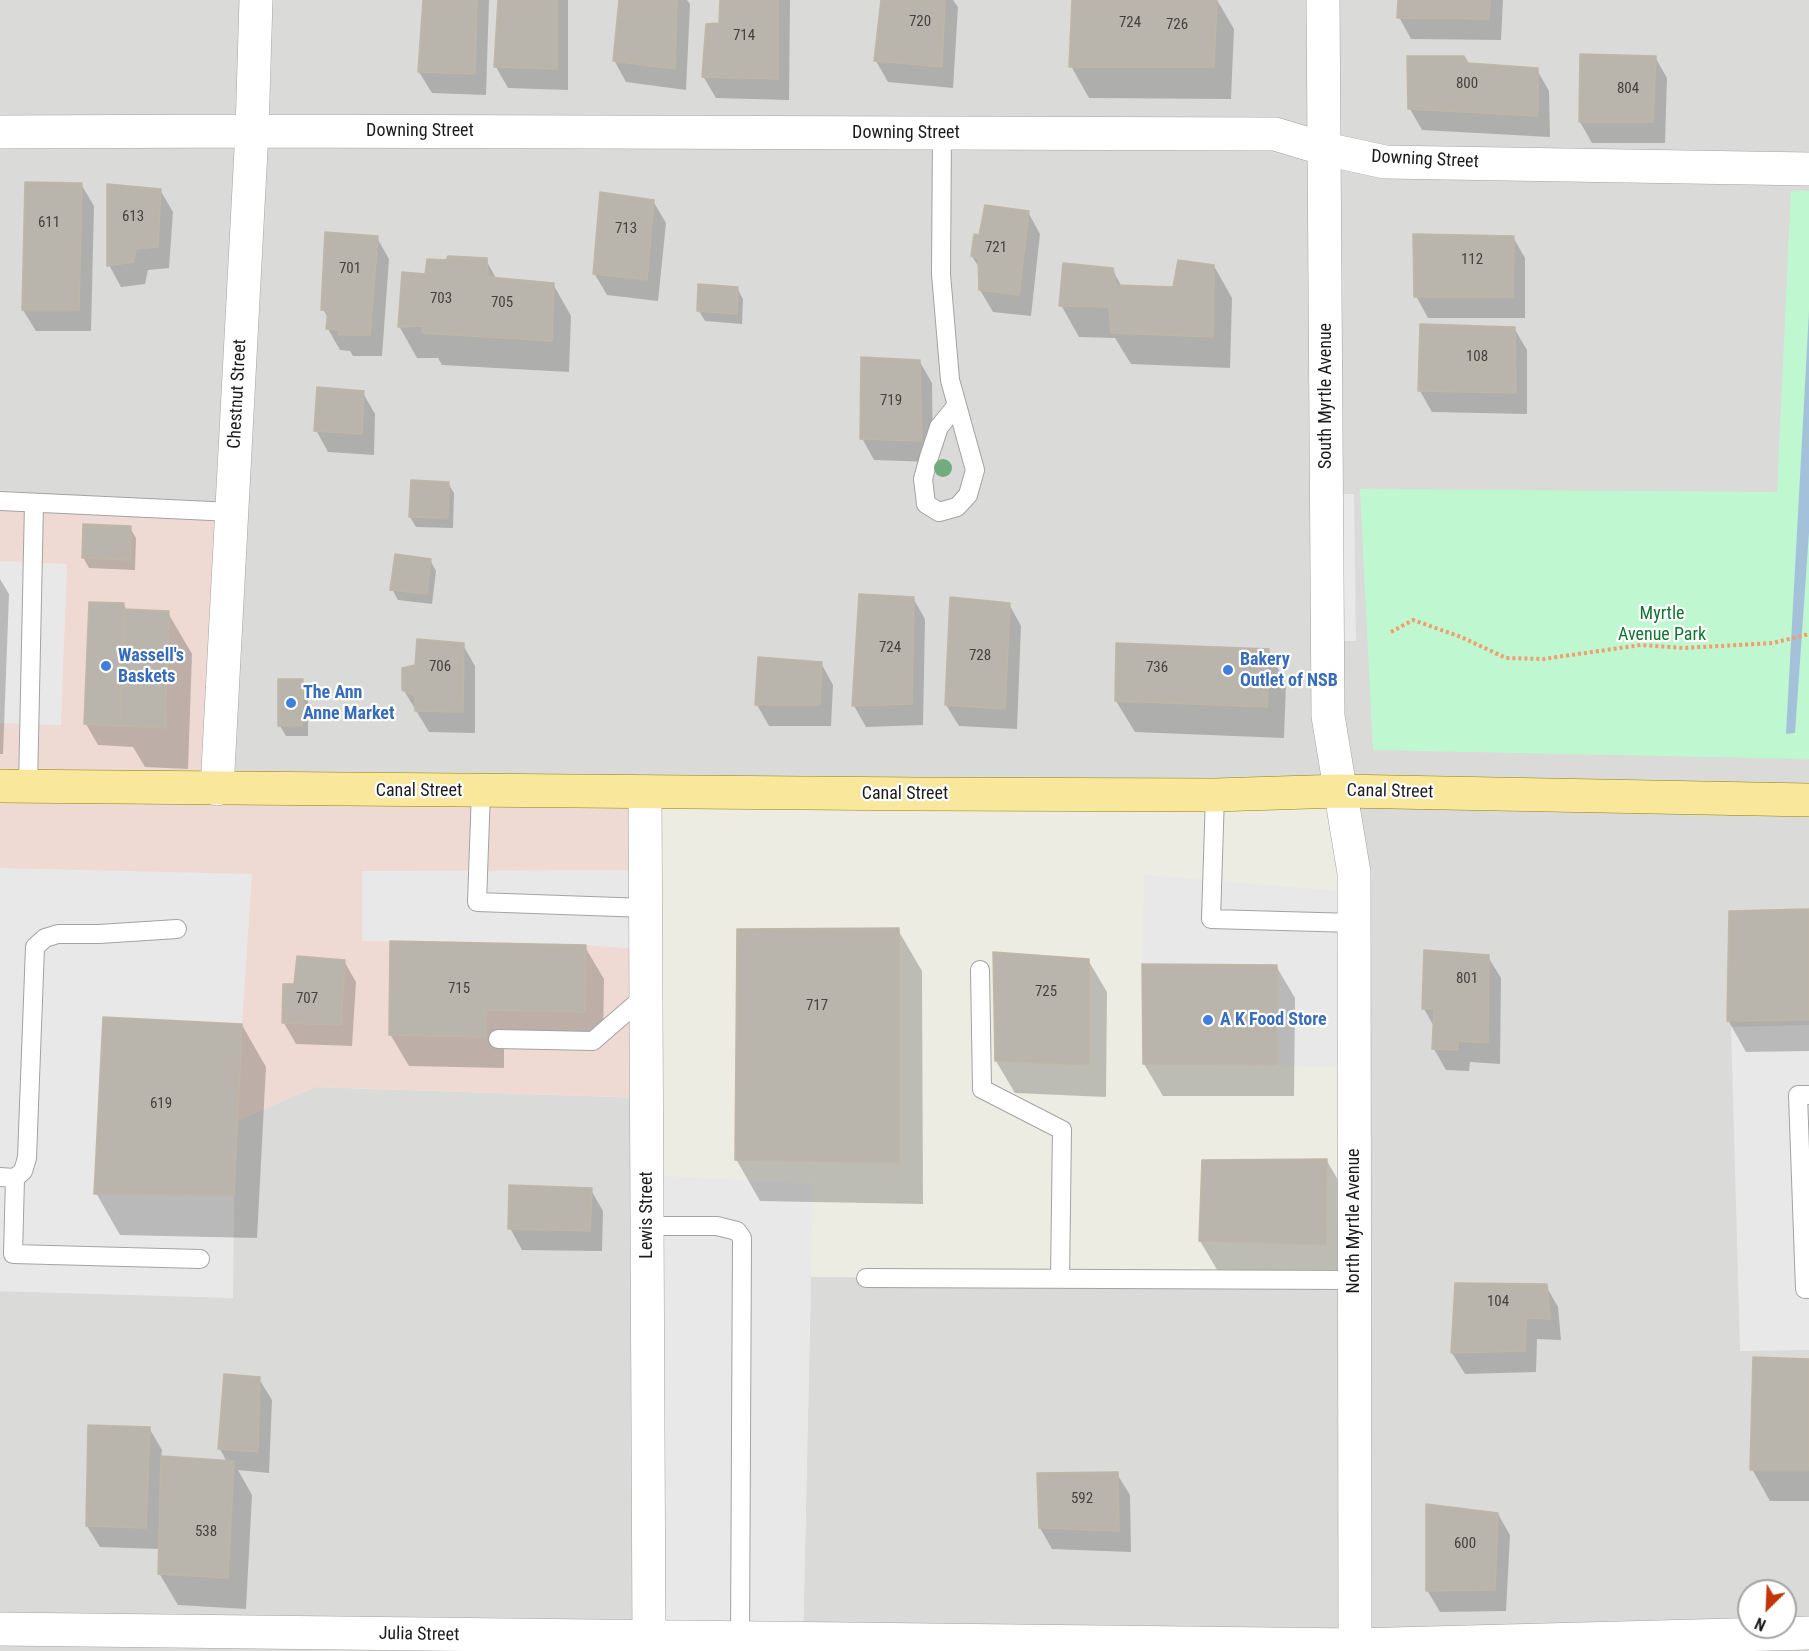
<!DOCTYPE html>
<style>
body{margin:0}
#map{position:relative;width:1809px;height:1651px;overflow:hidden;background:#edece2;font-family:"Roboto Condensed",sans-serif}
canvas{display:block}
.north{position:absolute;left:1737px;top:1579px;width:60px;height:60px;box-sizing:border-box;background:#fff;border:2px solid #a4a4a4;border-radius:50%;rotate:204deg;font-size:16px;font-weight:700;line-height:24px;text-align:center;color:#1c1c1c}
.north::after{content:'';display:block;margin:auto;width:21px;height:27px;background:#c33406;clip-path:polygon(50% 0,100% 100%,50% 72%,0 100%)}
</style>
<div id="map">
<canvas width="1809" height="1651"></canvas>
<div class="north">N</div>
</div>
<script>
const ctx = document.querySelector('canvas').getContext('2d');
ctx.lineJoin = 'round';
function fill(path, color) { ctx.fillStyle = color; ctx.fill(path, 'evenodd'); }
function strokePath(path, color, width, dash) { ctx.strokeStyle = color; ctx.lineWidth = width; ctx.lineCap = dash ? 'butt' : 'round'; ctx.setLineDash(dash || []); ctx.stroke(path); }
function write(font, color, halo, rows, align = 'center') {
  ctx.font = font + ' "Roboto Condensed",sans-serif'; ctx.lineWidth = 4.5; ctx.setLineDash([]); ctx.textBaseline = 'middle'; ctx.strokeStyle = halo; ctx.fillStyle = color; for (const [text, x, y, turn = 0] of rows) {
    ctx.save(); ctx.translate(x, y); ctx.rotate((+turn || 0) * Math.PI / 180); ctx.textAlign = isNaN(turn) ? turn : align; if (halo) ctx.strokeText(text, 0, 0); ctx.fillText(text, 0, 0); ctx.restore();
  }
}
const residential = new Path2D(`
 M0,0H1809V1651H0V1291L232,1297L234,1196L238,1120L315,1087L647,1098L649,1637L803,1639L811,1277L1354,1280L1341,791L217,789L232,512L0,490ZM1749,1591H1785V1627H1749Z`);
const commercial = new Path2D(`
 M0,490L232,512L218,789L645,792L647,1098L315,1087L238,1121L234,1196L233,1298L0,1291Z`);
const park = new Path2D(`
 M1791,191H1809V759L1373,750L1360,489L1777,492Z`);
const parking = new Path2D(`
 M1341,494H1354L1356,641H1342Z
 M0,561L67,564L61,725L0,723Z
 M0,868L252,874L242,1024L103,1017L95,1194L234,1196L233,1298L0,1291Z
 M646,870V950L586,945L362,941V871Z
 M1144,875L1354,892V1068L1277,1065V965L1142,964Z
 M1809,1025V1350L1740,1351L1731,1027Z
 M647,1175L813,1184L803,1640L649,1638Z`);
const water = new Path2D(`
 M1809,311V532L1795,733L1786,734Z`);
const shadow = new Path2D(`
 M425,0H489L486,95L432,93L419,72Z
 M500,0H568V90L508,88L496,67Z
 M620,0H687L690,4L686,90L626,82L614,60Z
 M721,0H790L789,100L716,98L703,76L721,24Z
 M883,0H953L958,7L953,88L888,82L876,61Z
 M1073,0H1217L1234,29L1231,99L1089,98L1071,66Z
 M1399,0H1503L1501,40L1411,39L1399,17Z
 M1655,57L1667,78L1665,143H1592L1580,122Z
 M1467,64L1537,70L1549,91L1550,137L1422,130L1410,109Z
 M81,184L94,206L91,331H36L23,310Z
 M160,190L173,212L169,268L148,270L145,284L121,287L109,265Z
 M653,201L666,223L658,301L607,295L594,273Z
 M1028,212L1040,234L1031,316L993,312L980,290V269L972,256L980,237Z
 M1513,237L1525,258V318H1428L1416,296Z
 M377,238L389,259L382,356H353L350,351L340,350L328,329L329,320L323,309Z
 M486,260L497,280L553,284L571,316L569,372L442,365L438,358H417L399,326L426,275L448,261Z
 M1214,266L1232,298L1230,368L1131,364L1115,338L1079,337L1061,305L1112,269L1122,287L1174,289Z
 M737,288L743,299L742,324L705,321L699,311Z
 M1514,328L1527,350V414L1432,412L1420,391Z
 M920,362L932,383L933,462L874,460L862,438Z
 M363,393L375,414L374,455L328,452L316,430Z
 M448,483L454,493L453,528L416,527L410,517Z
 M130,528L136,538L135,570L89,568L83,557Z
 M430,560L436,571L432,604L398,600L392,589Z
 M0,579L9,594L3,754H0Z
 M860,595L913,598L925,619L923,725L866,727L854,706Z
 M1009,604L1021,626L1017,729L959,726L946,705Z
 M124,605L127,611L168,613L192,654L188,769L145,767L133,747L98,745L86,724Z
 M463,645L475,666V733L429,732L403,689L416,667Z
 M1268,651L1286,683L1284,738L1135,732L1116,701Z
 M759,659L821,663L833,685L831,726H769L757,705Z
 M302,681L308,691V736H286L280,726Z
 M1809,911V1051L1746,1052L1728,1020Z
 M898,930L922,971L923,1204L760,1201L736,1159Z
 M585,947L604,979L603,1043L504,1041V1068L409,1066L390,1034Z
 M1488,957L1501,978L1500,1064L1470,1062L1469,1071L1446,1070L1434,1049L1435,1028L1424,1009Z
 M1088,960L1107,992L1106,1097L1015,1093L996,1061Z
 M344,961L356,982L352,1046L296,1044L284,1023L295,986Z
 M1276,966L1295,998L1294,1096H1163L1144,1064Z
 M242,1025L266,1067L257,1238L120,1235L96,1193Z
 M1327,1161L1345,1192L1343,1276L1219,1273L1200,1241Z
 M591,1190L603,1211L602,1251L522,1250L510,1228Z
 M1456,1284L1546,1286L1558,1307L1561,1340L1537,1339L1536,1372L1465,1374L1452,1353Z
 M1809,1361V1501H1770L1752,1469Z
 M259,1379L272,1400L269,1473L238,1470L252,1495L246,1609L178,1605L159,1573L160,1549L100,1547L87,1526L89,1427L149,1428L162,1450L161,1458L227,1462L220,1449Z
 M1117,1474L1130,1495L1131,1552L1052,1549L1040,1528Z
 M1498,1514L1510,1535L1506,1611L1440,1612L1427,1590Z`);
const building = new Path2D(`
 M423,0H477L475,74L418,72Z
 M498,0H557V69L494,67Z
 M619,0H677L675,69L613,61Z
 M720,0H778V79L702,77L706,24L719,23Z
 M881,0H945L942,67L874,61Z
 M1072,0H1217L1214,67H1069Z
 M1398,0H1490L1489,19L1397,18Z
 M1580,54L1656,56L1653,122H1579Z
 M1407,56H1464L1468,63L1538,68V116L1408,109Z
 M25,182L82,183L79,310H22Z
 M107,184L161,189L158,247L136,249L133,262L107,266Z
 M600,192L654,200L647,280L593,274Z
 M985,205L1029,211L1019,295L979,290L978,258L971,256L974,234L979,235Z
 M325,232L378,236L370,335H339V330L326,329L328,311L321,310Z
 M1413,234L1514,236L1513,297H1414Z
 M448,256L487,258L488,277L554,283L552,341L422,333L423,326L398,327L402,272L425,274L427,259L446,260Z
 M1178,260L1214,265L1213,337L1111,333L1109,307L1059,306L1063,263L1113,268L1116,285L1173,287Z
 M698,284L738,287L737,314L697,311Z
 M1420,324L1515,327L1516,393L1418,391Z
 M861,357L920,360L922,441L860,439Z
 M317,387L364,391L362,434L314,431Z
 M411,480L449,482L448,518L409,517Z
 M83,524L131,526L130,560L82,558Z
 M395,554L431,559L427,594L390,590Z
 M859,594L914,597L912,704L852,706Z
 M950,597L1010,603L1005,709L945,705Z
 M89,602L124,603L120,726L84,724Z
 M124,609L169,611L165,728L120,726Z
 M417,639L464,643L463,712L415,711V696L402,690V668L415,665Z
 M1116,643L1269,649L1267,707L1115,701Z
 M758,657L822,662L820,705H755Z
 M278,679H303L302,726H278Z
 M1809,909V1020L1727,1021L1729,911Z
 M899,928V1163L735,1160L737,929Z
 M390,941L586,945L585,1012L486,1010V1037L389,1035Z
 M1424,950L1489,955L1488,1043L1458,1041V1050L1432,1049L1434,1009H1422Z
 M993,952L1089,959V1065L995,1061Z
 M297,956L345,960L341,1025L282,1023L283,984H294Z
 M1142,964L1277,965V1065L1143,1064Z
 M103,1017L242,1024L234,1196L94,1194Z
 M1327,1159L1326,1245L1199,1241L1202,1160Z
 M509,1185L592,1188L590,1231L508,1229Z
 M1455,1283L1547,1284L1550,1319L1526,1318L1525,1351L1451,1353Z
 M1753,1357L1809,1359V1470H1750Z
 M224,1374L260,1377L258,1452L218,1449Z
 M88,1425L150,1427L146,1528L86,1526Z
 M161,1456L234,1461L228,1578L158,1574Z
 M1118,1472L1119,1531L1039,1528L1037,1473Z
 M1426,1504L1498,1513L1495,1590L1426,1591Z`);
const path = new Path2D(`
 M1391,632L1413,620L1461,637L1506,658L1543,659L1641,645L1684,648L1773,643L1809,634`);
const service = new Path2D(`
 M942,133L941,274L950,380L975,470L968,495L957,507L939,512L926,504L923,479L929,457L939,427L957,405
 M0,501L232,512
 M28,787L34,503
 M481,791L477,902L646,908
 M1215,795L1211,919L1354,923
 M980,970L982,1089L1062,1130L1060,1279
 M498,1039L593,1041L646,995
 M1809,1095H1798L1805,1289H1809
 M0,1177L15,1178L23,1171L27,1158L35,947L45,938L58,934H99L177,929
 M15,1178L13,1254L200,1259
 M647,1226H717L737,1231L742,1238L740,1639
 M866,1278L1354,1280`);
const minor = new Path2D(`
 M0,132L252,131L1275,134L1325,149L1385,162L1809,169
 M217,789L252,131L256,0
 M645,792L649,1638
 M0,1629L1355,1645L1809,1633`);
const tertiary = new Path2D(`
 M1323,0L1328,716L1354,873L1355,1651`);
const primary = new Path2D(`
 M0,786L920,794L1215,795L1341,791L1809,800`);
const trees = [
 [943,468]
];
const markers = [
 [106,666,6,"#3f7fe0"],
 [1228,670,6,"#3f7fe0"],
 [291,703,6,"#3f7fe0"],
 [1208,1020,6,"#3f7fe0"]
];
const numberNames = [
 ["720",920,22],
 ["724",1130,23],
 ["726",1177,25],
 ["714",744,36],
 ["800",1467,84],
 ["804",1628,89],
 ["613",133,217],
 ["611",49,223],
 ["713",626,229],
 ["721",996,248],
 ["112",1472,260],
 ["701",350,269],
 ["703",441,299],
 ["705",502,303],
 ["108",1477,357],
 ["719",891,401],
 ["724",890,648],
 ["728",980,656],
 ["706",440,667],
 ["736",1157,668],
 ["801",1467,979],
 ["715",459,989],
 ["725",1046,992],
 ["707",307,999],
 ["717",817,1006],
 ["619",161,1104],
 ["104",1498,1302],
 ["592",1082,1499],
 ["538",206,1532],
 ["600",1465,1544]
];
const streetNames = [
 ["Downing Street",420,131],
 ["Downing Street",906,133],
 ["Downing Street",1425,160,3],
 ["Chestnut Street",238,394,-87],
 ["South Myrtle Avenue",1326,396,-90],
 ["Canal Street",419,791],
 ["Canal Street",1390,792,1],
 ["Canal Street",905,794],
 ["Lewis Street",647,1215,-90],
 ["North Myrtle Avenue",1354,1221,-90],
 ["Julia Street",419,1635,1]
];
const parkNames = [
 ["Myrtle",1662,614],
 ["Avenue Park",1662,635]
];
const shopNames = [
 ["Wassell's",118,656],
 ["Baskets",118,677],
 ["Bakery",1240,660],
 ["Outlet of NSB",1240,681],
 ["The Ann",303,693],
 ["Anne Market",303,714],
 ["A K Food Store",1220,1020]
];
fill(residential, '#dadad9');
fill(commercial, '#eedad2');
fill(park, '#bff7d1');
fill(parking, '#e8e8e8');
fill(water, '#a4c1da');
fill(shadow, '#0003');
fill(building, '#bab5ac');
strokePath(building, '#bfb6a5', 1.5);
strokePath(service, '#a3a3a3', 20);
strokePath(minor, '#a3a3a3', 34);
strokePath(tertiary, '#a3a3a3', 34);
strokePath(primary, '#908404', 34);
strokePath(path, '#f59b6c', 4, [3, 3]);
strokePath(service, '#fff', 18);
strokePath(minor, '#fff', 33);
strokePath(tertiary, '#fff', 33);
strokePath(primary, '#f9e79c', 33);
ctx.fillStyle = '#72ab80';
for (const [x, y] of trees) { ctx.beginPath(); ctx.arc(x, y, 9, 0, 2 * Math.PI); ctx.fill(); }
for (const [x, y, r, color] of markers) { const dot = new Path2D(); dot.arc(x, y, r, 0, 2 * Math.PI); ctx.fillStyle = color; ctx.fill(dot); strokePath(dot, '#fff', 2); }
write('15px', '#444240', null, numberNames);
write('18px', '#1c1c1c', '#fff', streetNames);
write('18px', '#0e7630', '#fff', parkNames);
write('bold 18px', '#366cbe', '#fff', shopNames, 'left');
</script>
